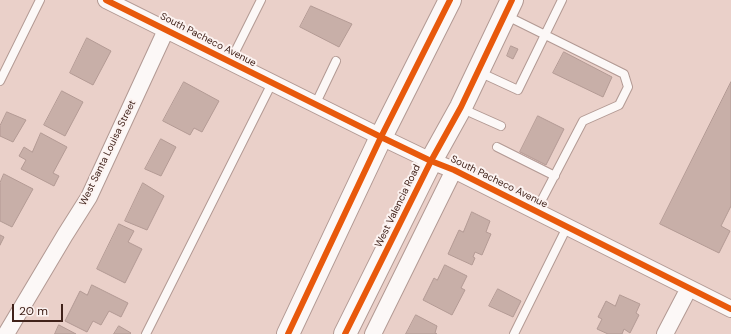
<!DOCTYPE html>
<style>
body{margin:0}
#map{position:relative;width:731px;height:334px;overflow:hidden;background:#ead0c9;font-family:"DM Sans",sans-serif}
canvas{display:block}
.scale{position:absolute;left:12px;top:304px;width:51px;height:18px;box-sizing:border-box;border:2px solid #40221a;border-top:0;padding-left:5px;font-size:12px;line-height:14px;white-space:nowrap;color:#40221a;-webkit-text-stroke:3px #fcf3f1;paint-order:stroke}
</style>
<div id="map">
<canvas width="731" height="334"></canvas>
<div class="scale">20 m</div>
</div>
<script>
const ctx = document.querySelector('canvas').getContext('2d');
ctx.lineJoin = 'round';
function fill(path, color) { ctx.fillStyle = color; ctx.fill(path, 'evenodd'); }
function strokePath(path, color, width, dash) { ctx.strokeStyle = color; ctx.lineWidth = width; ctx.lineCap = dash ? 'butt' : 'round'; ctx.setLineDash(dash || []); ctx.stroke(path); }
function write(font, color, halo, rows, align = 'center') {
  ctx.font = font + ' "DM Sans",sans-serif'; ctx.lineWidth = 4; ctx.setLineDash([]); ctx.textBaseline = 'middle'; ctx.strokeStyle = halo; ctx.fillStyle = color; for (const [text, x, y, turn = 0] of rows) {
    ctx.save(); ctx.translate(x, y); ctx.rotate((+turn || 0) * Math.PI / 180); ctx.textAlign = isNaN(turn) ? turn : align; if (halo) ctx.strokeText(text, 0, 0); ctx.fillText(text, 0, 0); ctx.restore();
  }
}
const building = new Path2D(`
 M311,6L352,24L339,47L300,27Z
 M87,38L111,51L93,85L70,73Z
 M511,46L518,49L513,59L507,56Z
 M564,52L612,77L603,97L553,73Z
 M184,82L219,101L202,132L194,128L190,135L163,121Z
 M731,82V206L721,226L730,231L719,253L660,224Z
 M62,91L83,102L65,136L44,125Z
 M7,112L26,120L13,142L0,136V126Z
 M538,116L564,129L546,165L520,152Z
 M41,133L67,147L53,173L59,176L54,186L21,169L26,160L19,156L24,147L32,152Z
 M161,139L176,147L161,176L145,169Z
 M4,174L33,189L12,227L0,221V183Z
 M143,183L164,196L147,230L125,221Z
 M472,212L490,221L486,232L491,234L482,255L475,252L473,257L475,258L472,265L448,254L459,230L463,232Z
 M119,224L134,231L128,242L142,249L125,283L97,269Z
 M0,235L4,237L0,245Z
 M445,265L467,276L461,288L465,290L452,315L423,300L434,278L437,280Z
 M92,285L128,303L121,317L109,311L101,325L93,321L87,332L65,321L80,291L87,295Z
 M498,289L521,301L513,317L489,306Z
 M620,295L640,304L636,313L639,315L630,333L624,329L622,334H608L597,329L602,319L598,317L606,301L615,306Z
 M416,315L437,326L435,333L437,334H406Z
 M59,325L76,334H55Z
 M119,326L131,333L130,334H114Z`);
const lane = new Path2D(`
 M505,15L624,74L628,87L619,105L583,121L536,211
 M230,62L261,0
 M479,72L518,90L562,0
 M0,81L40,0
 M315,105L336,61
 M461,108L474,114L501,126
 M497,147L555,176
 M146,334L272,83
 M514,334L567,227`);
const street = new Path2D(`
 M106,0L381,137L431,161L454,170L731,309
 M6,334L65,235L89,197L166,30
 M373,334L454,170
 M665,334L689,288`);
const primary = new Path2D(`
 M288,334L381,137L450,0
 M345,334L431,161L461,107L512,0`);
const cycleway = new Path2D(`
 M106,0L381,137L431,161L454,170L731,309
 M288,334L381,137L450,0
 M345,334L431,161L461,107L512,0`);
const streetNames = [
 ["South Pacheco Avenue",208,40,27],
 ["West Santa Louisa Street",108,153,-64],
 ["South Pacheco Avenue",499,182,26],
 ["West Valencia Road",398,206,-64]
];
fill(building, '#c8afa8');
strokePath(building, '#b39a94', 1);
strokePath(lane, '#b29993', 10);
strokePath(street, '#b29993', 18);
strokePath(primary, '#b29993', 24);
strokePath(lane, '#fcf8f7', 8);
strokePath(street, '#fcf8f7', 16);
strokePath(primary, '#fcf8f7', 22);
strokePath(cycleway, '#e8590c', 6);
write('10px', '#40221a', '#fcf3f1', streetNames);
</script>
